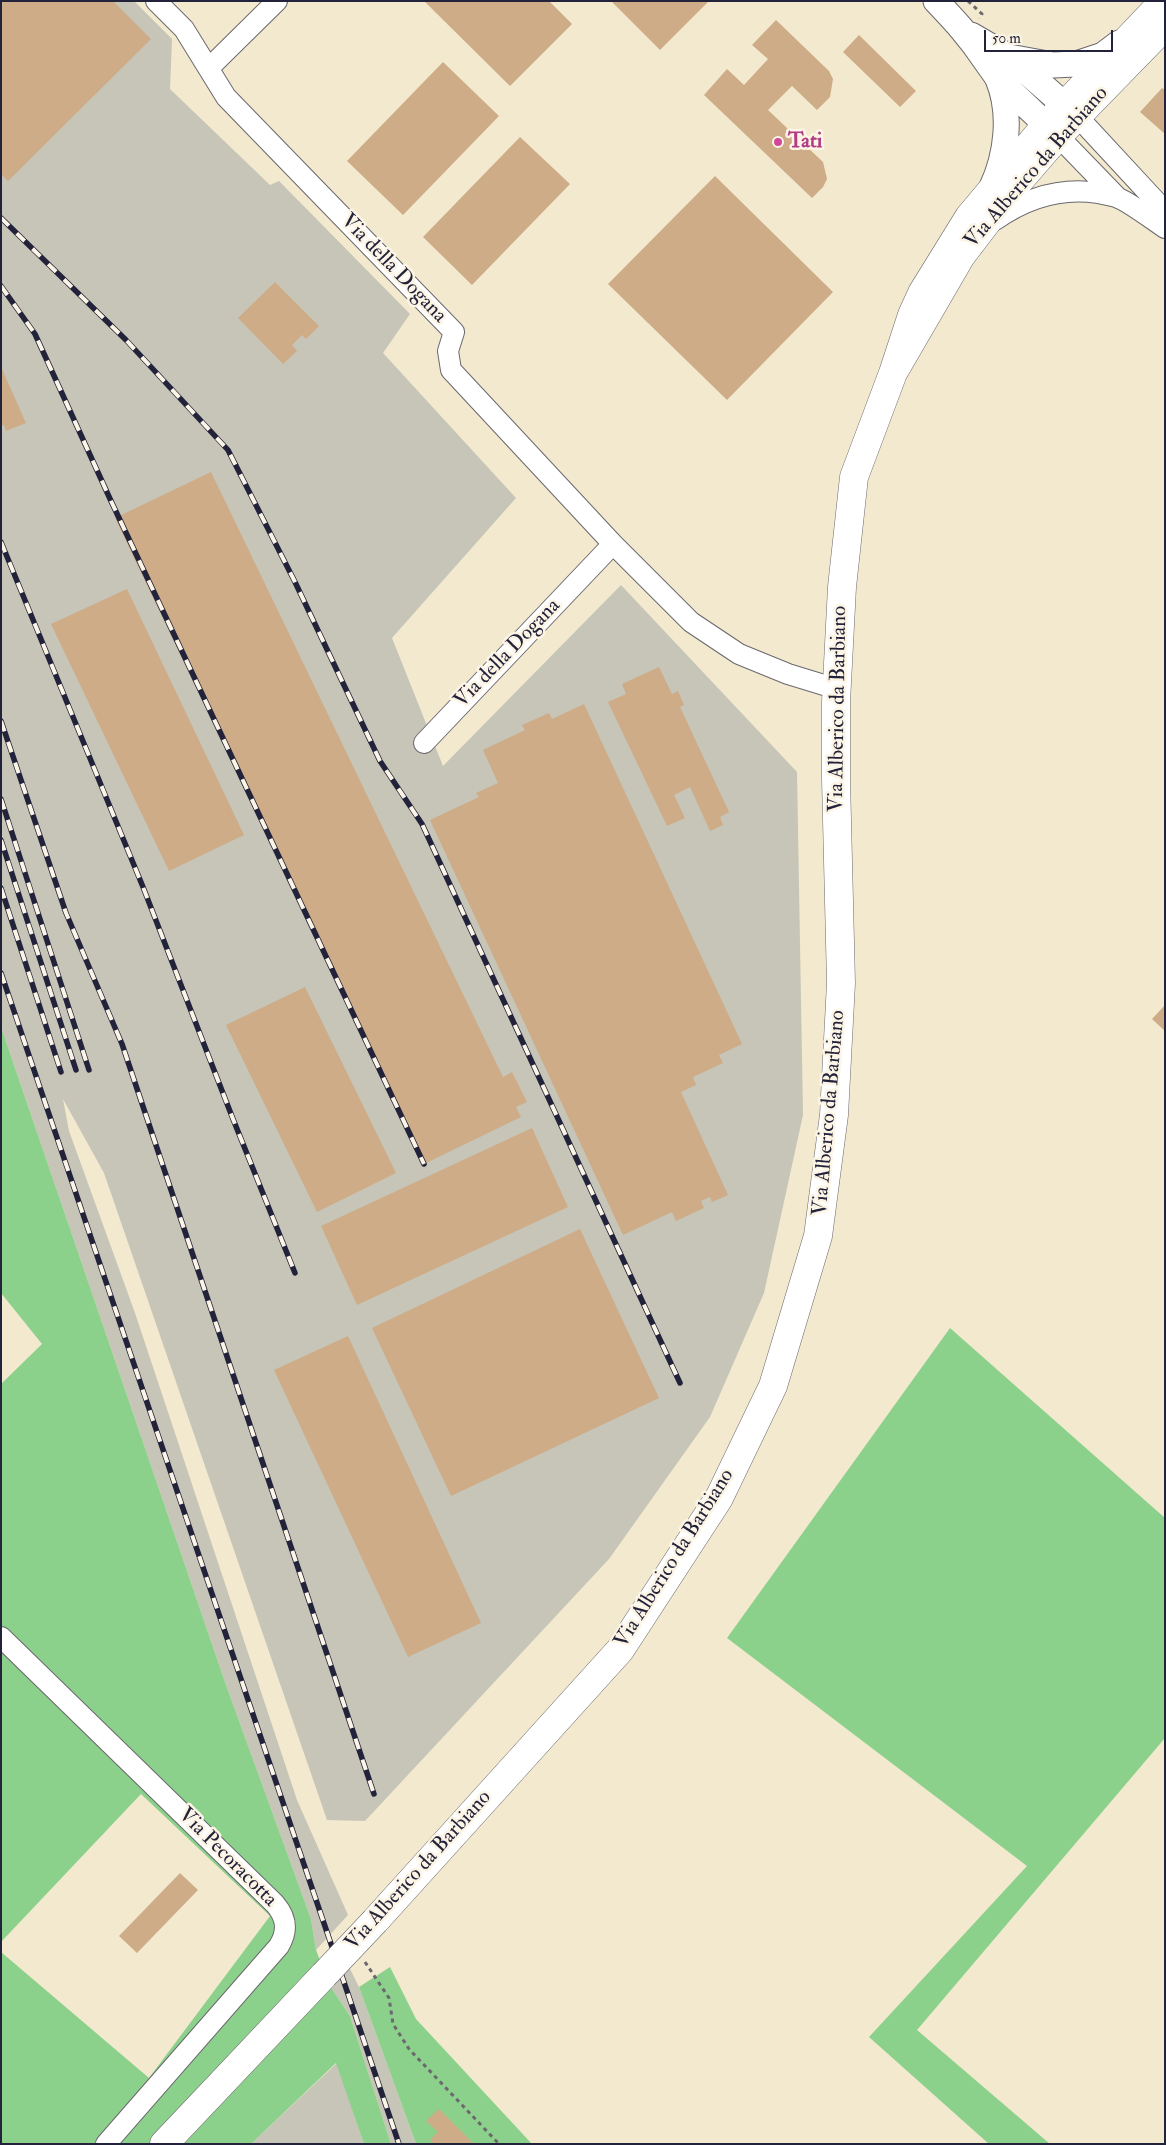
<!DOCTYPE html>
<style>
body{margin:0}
#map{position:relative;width:1166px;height:2145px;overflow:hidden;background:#f2e9ce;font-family:"IM FELL Double Pica",serif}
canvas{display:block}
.frame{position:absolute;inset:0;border:2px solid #22223b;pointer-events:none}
.scale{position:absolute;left:984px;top:30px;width:129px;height:22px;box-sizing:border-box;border:2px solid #22223b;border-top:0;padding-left:6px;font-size:15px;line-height:18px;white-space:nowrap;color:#22223b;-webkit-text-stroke:4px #fcf5e5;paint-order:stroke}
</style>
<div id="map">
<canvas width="1166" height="2145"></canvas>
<div class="frame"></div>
<div class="scale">50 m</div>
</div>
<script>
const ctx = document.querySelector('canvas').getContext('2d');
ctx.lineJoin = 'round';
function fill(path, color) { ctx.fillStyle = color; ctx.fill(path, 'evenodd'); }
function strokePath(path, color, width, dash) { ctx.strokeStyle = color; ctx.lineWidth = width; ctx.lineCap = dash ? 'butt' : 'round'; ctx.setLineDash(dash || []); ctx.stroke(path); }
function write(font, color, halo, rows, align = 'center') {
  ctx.font = font + ' "IM FELL Double Pica",serif'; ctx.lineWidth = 5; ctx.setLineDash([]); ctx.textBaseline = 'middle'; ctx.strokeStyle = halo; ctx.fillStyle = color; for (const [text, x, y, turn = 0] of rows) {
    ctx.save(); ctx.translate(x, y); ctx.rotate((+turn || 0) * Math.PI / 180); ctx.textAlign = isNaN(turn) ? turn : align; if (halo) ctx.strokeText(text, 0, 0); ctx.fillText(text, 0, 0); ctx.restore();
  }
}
const industrial = new Path2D(`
 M1,1H134L172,39L170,89L270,185L279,181L410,314L383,353L516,498L392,638L443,766L621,585L797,772L803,1115L764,1293L710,1417L609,1559L365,1821L327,1820L104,1173L63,1099L69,1131L135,1313L297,1800L348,1915L316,1950L311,1919L226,1685L1,1027Z
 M349,1967L359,1987L416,2144H391L350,2016L330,1986Z
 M337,2063L364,2144H251Z`);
const green = new Path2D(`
 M1,1027L226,1685L311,1919L316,1950L330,1986L350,2016L391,2144H364L336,2063L251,2144H1V1952L149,2078L270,1916L141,1794L1,1942V1384L42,1344L1,1293Z
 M950,1328L1165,1518V1738L917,2030L1050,2144H989L869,2037L1027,1866L727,1638Z
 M390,1967L416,2019L532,2144H416L359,1987Z`);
const building = new Path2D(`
 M1,1H113L151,39L8,181L1,174Z
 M424,1H549L572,24L510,86Z
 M611,1H709L660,50Z
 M776,20L829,71L833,79L830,97L817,110L792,86L768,110L823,162L827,179L823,187L812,198L704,95L727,69L744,85L768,59L752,45Z
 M859,35L916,91L900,107L843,52Z
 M443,62L499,116L403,215L347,161Z
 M1162,88L1165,90V134L1140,112Z
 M520,137L570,184L472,285L423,237Z
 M715,176L833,292L727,400L608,284Z
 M275,282L319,326L306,339L302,335L292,345L297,351L283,364L238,318Z
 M1,367L26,423L6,431L4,425L1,426Z
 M211,472L503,1077L512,1072L527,1102L516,1107L521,1117L424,1164L115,518Z
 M127,589L244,835L169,871L51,624Z
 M659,667L672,694L678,691L684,705L680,707L729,812L720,817L723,825L710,831L690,787L674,795L685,818L667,826L608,702L626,694L622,684Z
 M584,704L742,1044L719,1055L723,1063L693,1077L696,1085L681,1092L728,1195L712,1202L710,1197L701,1201L704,1208L676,1221L672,1212L623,1235L430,820L479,797L476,793L498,783L483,750L525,730L522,725L549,713L552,719Z
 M305,987L396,1173L317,1212L226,1025Z
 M1165,1005V1031L1152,1019Z
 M532,1128L568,1207L357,1305L321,1226Z
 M580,1229L659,1398L451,1496L372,1328Z
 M348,1336L481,1623L408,1657L274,1370Z
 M180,1873L198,1890L137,1953L119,1936Z
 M439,2109L474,2144H434L430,2140L438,2132L426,2121Z`);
const path = new Path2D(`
 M968,1L982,14L979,18
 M365,1962L389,1998L393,2024L409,2049L499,2144`);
const minor = new Path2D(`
 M156,1L184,29L226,97L454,332L448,351L451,370L613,544L691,622L739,654L788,674L837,689
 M209,68L277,1
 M1077,116L1165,211
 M1058,136L1117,197
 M995,220C1032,194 1072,184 1116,197C1128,201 1153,220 1165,228
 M424,743L613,544
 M1,1637L275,1904C287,1918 288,1931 279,1946L106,2144`);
const tertiary = new Path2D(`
 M936,1C955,21 970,37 985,60C989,66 995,73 998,79C1012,113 1007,155 992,187
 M971,35L1009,57L1053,65L1076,64L1103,55L1119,43
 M1011,58L1077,116
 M998,79L1058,136`);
const secondary = new Path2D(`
 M1164,1L1046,125L969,217L922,293L912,315L893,373L961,256L1013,188L1058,136L1165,26
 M375,1921L620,1650L719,1498L773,1386L818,1236L834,1115L841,983L836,779V702L842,587L854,477L893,373
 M164,2144L324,1975`);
const rail = new Path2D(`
 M1,218L126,340L228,450L295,582L380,761L422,824L680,1383
 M1,286L35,334L111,501L424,1164
 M1,542L143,887L233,1119L295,1273
 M1,721L66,913L122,1044L374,1794
 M1,799L89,1070
 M1,840L76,1070
 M1,888L61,1072
 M1,973L399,2144`);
const secondaryBridge = new Path2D(`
 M324,1975L375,1921`);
const markers = [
 [778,142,5,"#d1479c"]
];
const hotelNames = [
 ["Tati",788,142]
];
const streetNames = [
 ["Via Alberico da Barbiano",1037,168,-49],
 ["Via della Dogana",393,269,46],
 ["Via della Dogana",508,654,-46],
 ["Via Alberico da Barbiano",839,709,-89],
 ["Via Alberico da Barbiano",830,1113,-85],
 ["Via Alberico da Barbiano",675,1559,-58],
 ["Via Pecoracotta",227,1858,45],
 ["Via Alberico da Barbiano",419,1871,-48]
];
fill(industrial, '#c6c5b8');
fill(green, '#8cd18b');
fill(building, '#ceac87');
strokePath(minor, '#6b686e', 22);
strokePath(tertiary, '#6b686e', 27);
strokePath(secondary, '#6b686e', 29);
strokePath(path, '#6b686e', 3, [4, 4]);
strokePath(minor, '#fff', 20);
strokePath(tertiary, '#fff', 25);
strokePath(secondary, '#fff', 28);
strokePath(rail, '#22223b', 5.5);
strokePath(rail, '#fcf5e5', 4, [11]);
strokePath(secondaryBridge, '#6b686e', 29, []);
strokePath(secondaryBridge, '#fff', 28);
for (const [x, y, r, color] of markers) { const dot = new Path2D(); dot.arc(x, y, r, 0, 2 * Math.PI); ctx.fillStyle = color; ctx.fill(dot); strokePath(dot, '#fcf5e5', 2); }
write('bold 21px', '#b23c85', '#fcf5e5', hotelNames, 'left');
write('21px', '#22223b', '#fcf5e5', streetNames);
</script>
